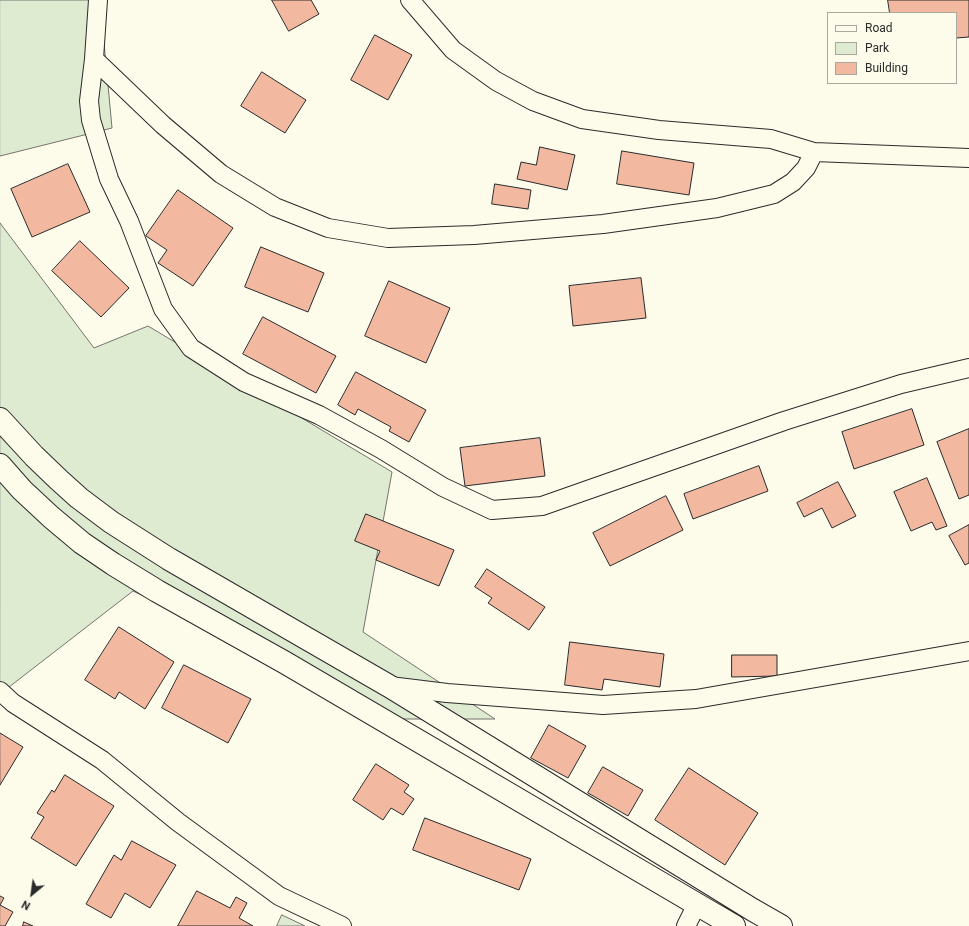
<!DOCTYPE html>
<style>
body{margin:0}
#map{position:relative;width:969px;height:926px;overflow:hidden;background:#fdfbea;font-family:Roboto,sans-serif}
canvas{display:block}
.legend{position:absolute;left:827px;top:12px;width:130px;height:72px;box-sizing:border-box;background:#fdfbea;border:1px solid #a9a89e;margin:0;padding:5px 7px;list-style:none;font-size:12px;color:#2b2b2b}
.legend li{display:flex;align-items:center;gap:8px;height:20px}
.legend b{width:20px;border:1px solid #a9a89e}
.north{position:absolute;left:12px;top:874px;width:40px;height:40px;-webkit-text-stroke:3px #fdfbea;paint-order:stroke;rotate:209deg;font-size:11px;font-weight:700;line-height:16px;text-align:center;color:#2b2b2b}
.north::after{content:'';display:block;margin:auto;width:14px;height:18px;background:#2b2b2b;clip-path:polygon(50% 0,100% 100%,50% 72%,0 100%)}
</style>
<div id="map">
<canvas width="969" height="926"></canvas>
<ul class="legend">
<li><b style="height:5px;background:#fdfbea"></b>Road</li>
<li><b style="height:11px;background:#deebd1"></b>Park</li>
<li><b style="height:11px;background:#f2b8a0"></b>Building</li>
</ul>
<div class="north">N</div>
</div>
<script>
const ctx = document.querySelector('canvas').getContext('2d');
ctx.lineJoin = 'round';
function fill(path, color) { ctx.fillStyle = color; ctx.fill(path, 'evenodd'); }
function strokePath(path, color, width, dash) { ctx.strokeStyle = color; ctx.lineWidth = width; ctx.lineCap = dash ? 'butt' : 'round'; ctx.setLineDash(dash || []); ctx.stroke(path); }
const green = new Path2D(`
 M0,0H100L112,128L0,156Z
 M0,223L94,348L148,326L392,472L363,632L495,719H401L133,591L0,694Z
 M282,915L305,926H277Z`);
const building = new Path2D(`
 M272,0H311L319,14L289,31Z
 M888,0H969V37L956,38V13H890Z
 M375,35L412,55L388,100L351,80Z
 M262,72L306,100L285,133L241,106Z
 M540,147L575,155L567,190L517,179L521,162L536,165Z
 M622,151L694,163L689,195L617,184Z
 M68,164L90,212L32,237L11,189Z
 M495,184L531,190L528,209L492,204Z
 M178,190L233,228L193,286L158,263L167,250L146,236Z
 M80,241L129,288L101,317L52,271Z
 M261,247L324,273L308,312L245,287Z
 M641,278L646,318L573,326L569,286Z
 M389,281L450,308L426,363L365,336Z
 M263,317L336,356L316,393L243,354Z
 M356,372L426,410L409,442L389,431L391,427L358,409L355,415L338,405Z
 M912,409L924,445L854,469L842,432Z
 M969,429V495L959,499L937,442Z
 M540,438L545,476L465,486L460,448Z
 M759,466L768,491L693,519L684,494Z
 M927,478L947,526L936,530L932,522L911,531L894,492Z
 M838,482L856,516L832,528L822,508L804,517L797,503Z
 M666,496L683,530L610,566L593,533Z
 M366,514L454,550L439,586L376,560L380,551L355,541Z
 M969,525V563L965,565L949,536Z
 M487,569L545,607L529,630L488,603L492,598L475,587Z
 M119,627L174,662L145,709L119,692L115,699L85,680Z
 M570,642L664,654L660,687L604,679L602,690L565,685Z
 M732,655H777V676L732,677Z
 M184,665L251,699L228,743L162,708Z
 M549,725L586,746L568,778L531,758Z
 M0,733L23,747L0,785Z
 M376,764L409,785L404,792L414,799L403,815L391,808L383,820L353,800Z
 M603,767L643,790L628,816L588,793Z
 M689,768L758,813L725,865L655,820Z
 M65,775L114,806L76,866L31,838L44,817L37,813L52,790L54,792Z
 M425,818L531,859L519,890L413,850Z
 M132,841L176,865L150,908L125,893L111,918L86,904L114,855L121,860Z
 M197,891L230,908L236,897L247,903L239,918L253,926H178Z
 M0,896L4,898L0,905L13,912L5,926H0Z
 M24,922L33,926H23Z`);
const minor = new Path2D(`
 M98,0L94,59L89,101L91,120L109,179L129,221L163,309L191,348L244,382L319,415L381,449L443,487L492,510L542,506L784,421L901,384L969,368
 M94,59L163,125L221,174L275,207L328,228L388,238L474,235L603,224L717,208L774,194L793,182L806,168L814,152L771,139L659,130L582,119L533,101L496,81L453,50L410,0
 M814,152L969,158
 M390,686L447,693L603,705L696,699L969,651
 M0,691L13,703L102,760L178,822L279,896L342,926
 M686,926L697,904`);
const motorway = new Path2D(`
 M0,419L34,456L59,480L79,498L111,522L169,559L389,686L753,910L781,926
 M0,465L22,490L51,517L82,543L113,564L157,591L284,662L734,926`);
fill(green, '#deebd1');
strokePath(green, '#74746e', 1);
fill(building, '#f2b8a0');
strokePath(building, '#2b2b2b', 1);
strokePath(minor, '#2b2b2b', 20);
strokePath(motorway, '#2b2b2b', 24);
strokePath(minor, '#fdfbea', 18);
strokePath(motorway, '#fdfbea', 22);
</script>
